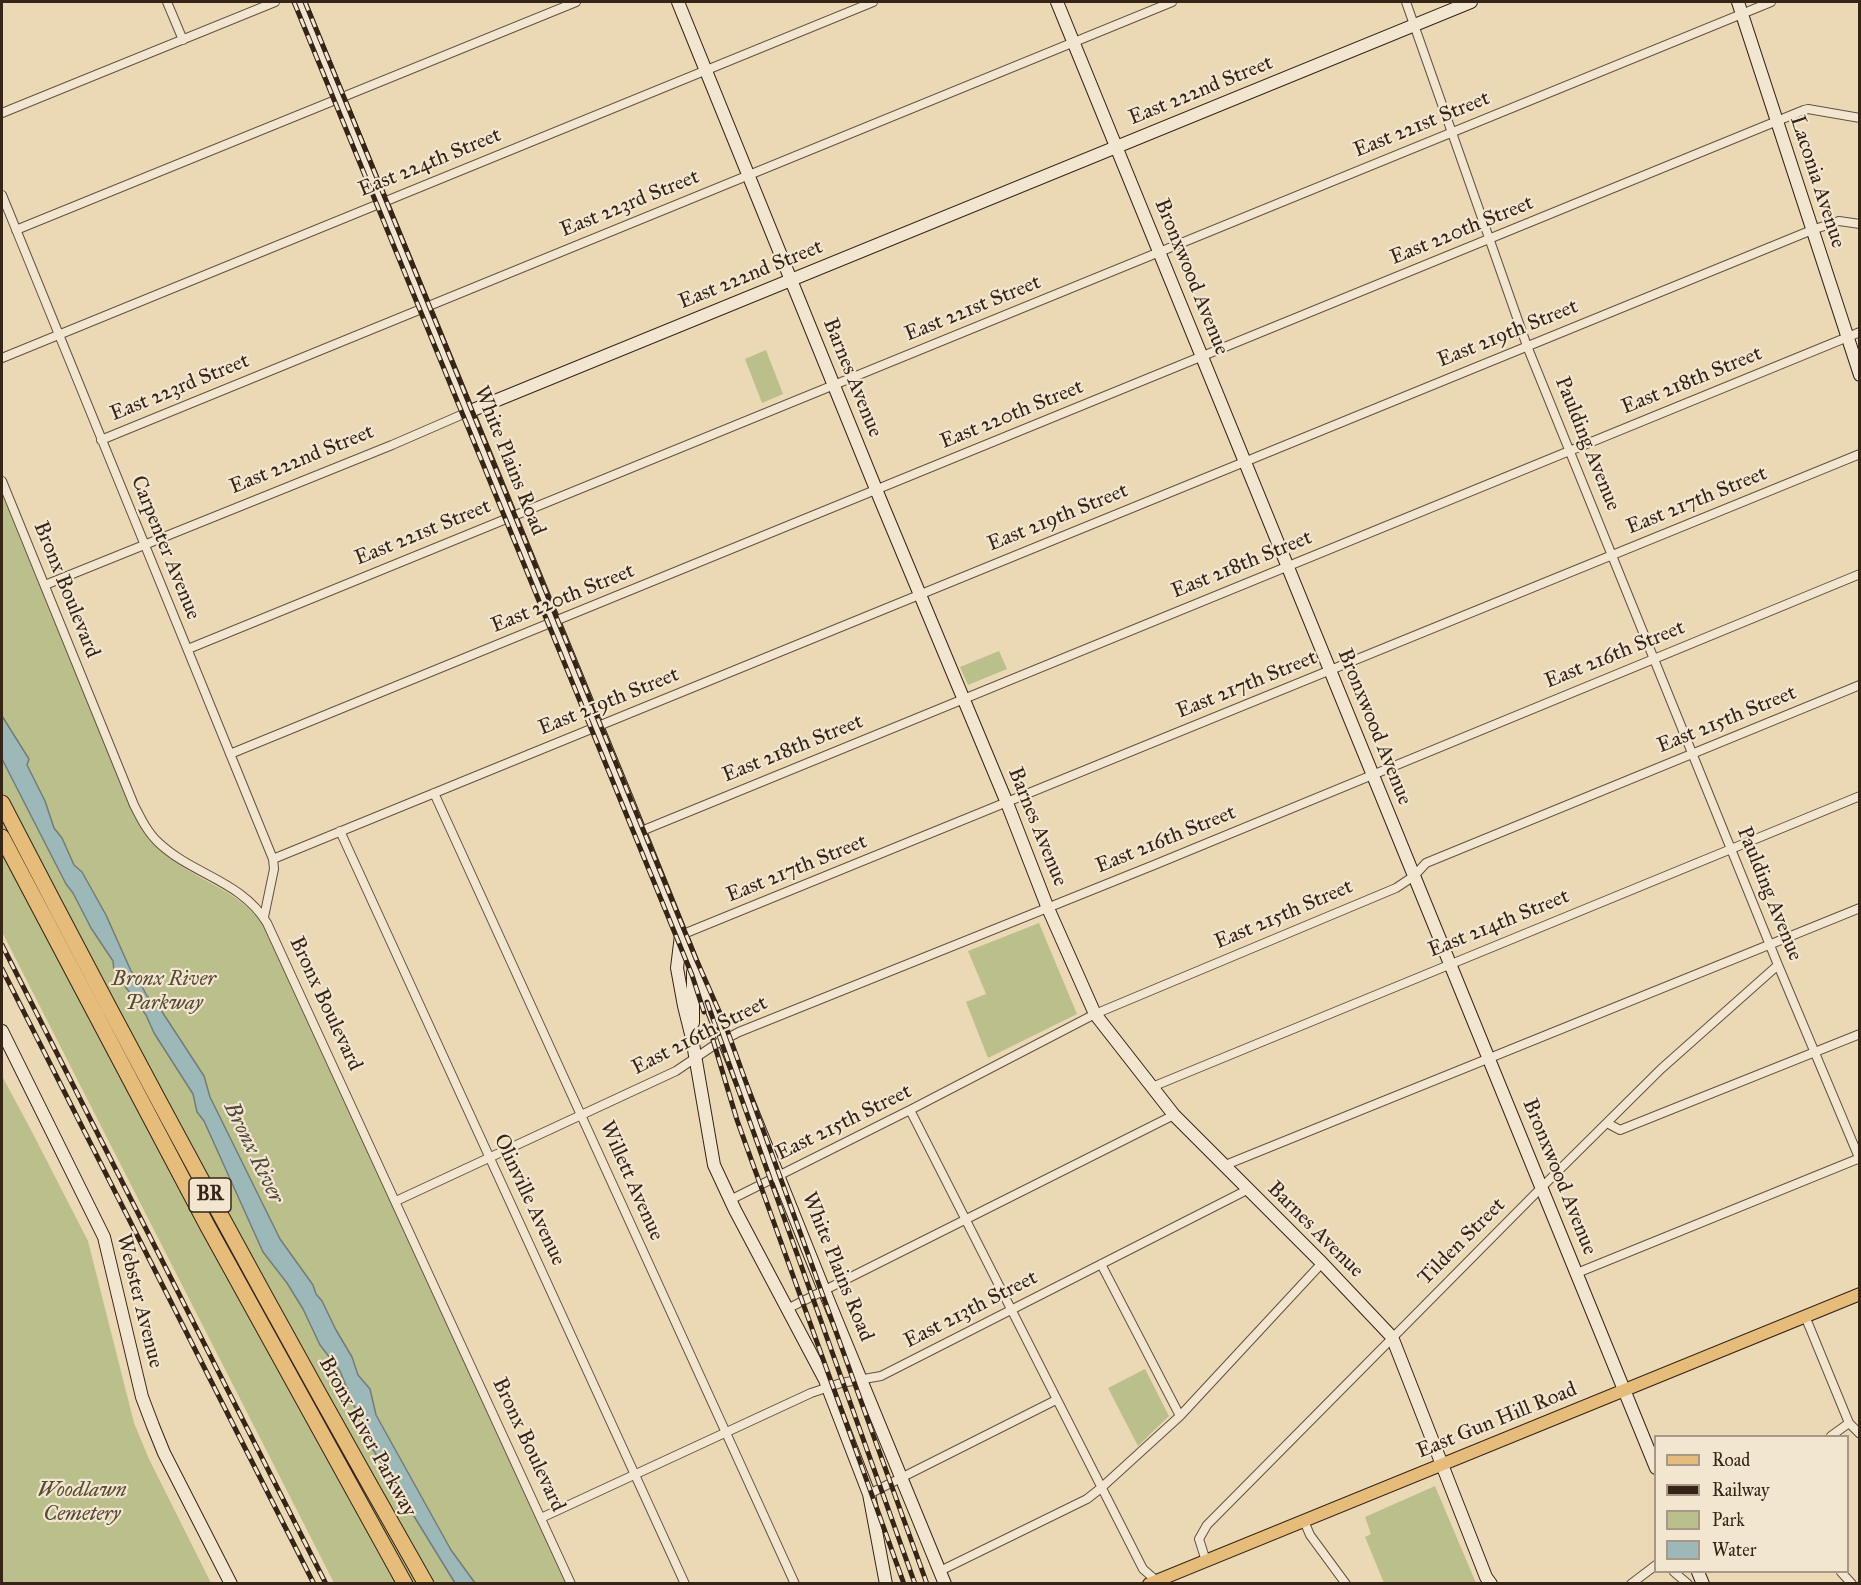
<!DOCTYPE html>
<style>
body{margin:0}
#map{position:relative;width:1861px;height:1585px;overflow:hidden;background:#ebd9b6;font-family:"IM FELL Great Primer",serif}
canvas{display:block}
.frame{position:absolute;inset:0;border:3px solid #362417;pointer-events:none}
.legend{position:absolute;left:1654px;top:1435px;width:195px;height:138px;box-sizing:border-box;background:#f2e6d0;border:2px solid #a79886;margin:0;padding:8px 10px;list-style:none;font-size:18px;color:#362417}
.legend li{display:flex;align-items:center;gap:12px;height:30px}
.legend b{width:30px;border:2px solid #a79886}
</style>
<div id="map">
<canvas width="1861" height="1585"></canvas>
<div class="frame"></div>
<ul class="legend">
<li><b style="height:8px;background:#e6bc7b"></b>Road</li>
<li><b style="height:8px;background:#362417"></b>Railway</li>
<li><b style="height:16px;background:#babf8c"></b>Park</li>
<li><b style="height:16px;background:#9cb8b8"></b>Water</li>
</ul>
</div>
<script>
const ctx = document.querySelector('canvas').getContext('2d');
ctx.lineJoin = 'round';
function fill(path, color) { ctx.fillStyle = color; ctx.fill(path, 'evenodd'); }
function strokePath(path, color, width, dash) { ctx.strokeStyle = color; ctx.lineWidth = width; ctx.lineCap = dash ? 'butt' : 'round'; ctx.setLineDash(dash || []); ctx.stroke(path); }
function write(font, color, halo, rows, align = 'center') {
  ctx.font = font + ' "IM FELL Great Primer",serif'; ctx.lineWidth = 4.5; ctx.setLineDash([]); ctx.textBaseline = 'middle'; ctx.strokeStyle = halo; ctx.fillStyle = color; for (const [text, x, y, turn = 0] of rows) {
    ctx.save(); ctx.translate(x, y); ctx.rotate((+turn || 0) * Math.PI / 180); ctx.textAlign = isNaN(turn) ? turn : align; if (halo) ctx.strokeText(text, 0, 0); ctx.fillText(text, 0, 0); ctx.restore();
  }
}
const green = new Path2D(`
 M766,350L783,394L762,403L745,359Z
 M2,489L128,803C141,827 154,847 177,863C208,885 244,894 265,928L565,1583H334L2,932Z
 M999,651L1007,669L968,685L960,667Z
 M1039,923L1077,1014L988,1058L966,1002L986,994L968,951Z
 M2,1076L30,1128L88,1241L134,1423L149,1459L211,1583H2Z
 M1145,1369L1169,1416L1138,1446L1108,1388Z
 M1435,1486L1476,1583H1384L1365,1537L1371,1534L1365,1517Z`);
const water = new Path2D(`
 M2,716L29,759L27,765L45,801L54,828L62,838L74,865L82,872L106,915L131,971L138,979L147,996L157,1004L204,1076L210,1097L280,1239L313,1285L316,1294L322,1301L336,1330L352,1357L358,1375L370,1389L376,1415L451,1550L475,1583H455L369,1443L340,1371L320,1345L303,1309L287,1283L263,1252L204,1121L197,1112L193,1094L154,1033L146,1015L114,971L113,961L91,928L73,893L66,884L2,759Z`);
const street = new Path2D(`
 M167,2L183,40
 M1406,2L1527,346L1778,965L1860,1160
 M2,113L275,2
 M2,195L273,859L274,869L264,917
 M16,230L576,2
 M2,358L873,2
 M101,440L1172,2
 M2,481L134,805C141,819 148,833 159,843C193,875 242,881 267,923L571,1584
 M45,585L392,445L468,412
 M188,649L1771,2
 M230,754L1804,110L1808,109L1860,118
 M434,793L795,1584
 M340,831L685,1584
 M639,832L1860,332
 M273,859L1812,230L1839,221L1860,224
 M681,935L1860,454
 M1152,1087L1860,796
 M910,1110L1143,1569L1159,1583
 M1607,1123L1620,1130L1860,1034
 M1223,1166L1860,908
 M730,1200L910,1110L1095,1014L1396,888L1414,876L1426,863L1860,685
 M396,1201L676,1071L716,1044L739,1032L1154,865L1860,574
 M1101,1264L1180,1416
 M1577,1273L1860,1158
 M787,1309L1174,1115
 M1805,1316L1849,1423L1860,1434
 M1831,1436L1849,1423
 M869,1494L1056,1400
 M541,1518L811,1393L841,1383L881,1376L1247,1190
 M1304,1521L1310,1535L1346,1584
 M1206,1561L1199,1539L1207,1525L1542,1187L1661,1069L1778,965
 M940,1571L1087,1499L1101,1488L1180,1416L1322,1263
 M1674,1572L1688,1584
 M1841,1572L1852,1584
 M1631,1584L1656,1565`);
const secondary = new Path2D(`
 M300,2L627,799L824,1290L945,1584
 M678,2L880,499L1007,803L1047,906L1095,1014L1174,1115L1322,1263L1392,1337L1486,1577L1491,1584
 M1057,2L1656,1468
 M1738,2L1860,375
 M468,412L1471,2
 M681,935L677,968L684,1006L692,1038L714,1165L735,1210L825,1380L869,1494L886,1584
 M693,1023V972
 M2,1031L104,1237L142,1397L153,1426L164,1453L231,1584
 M1698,1572L1703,1584`);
const primary = new Path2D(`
 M1149,1584L1860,1294`);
const highway = new Path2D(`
 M2,803C138,1066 279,1326 426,1584
 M2,837L208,1227L405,1584`);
const rail = new Path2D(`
 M294,2L692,975L704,1012
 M305,2L696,959L726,1027L927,1584
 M2,945L326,1584
 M2,969L314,1584
 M707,1002L915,1584
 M713,1040L737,1120L904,1584`);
const shields = [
 [210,1195,42]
];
const shieldNames = [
 ["BR",210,1195]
];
const streetNames = [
 ["East 222nd Street",1201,91,-22],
 ["East 221st Street",1422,125,-22],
 ["East 224th Street",430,163,-22],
 ["Laconia Avenue",1817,182,72],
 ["East 223rd Street",630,204,-22],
 ["East 220th Street",1462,231,-22],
 ["East 222nd Street",751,275,-22],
 ["Bronxwood Avenue",1191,277,68],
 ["East 221st Street",973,309,-22],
 ["East 219th Street",1508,334,-22],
 ["Barnes Avenue",852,378,68],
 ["East 218th Street",1692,381,-22],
 ["East 223rd Street",180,388,-22],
 ["East 220th Street",1012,415,-22],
 ["Paulding Avenue",1587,444,68],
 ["East 222nd Street",302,460,-22],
 ["White Plains Road",509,461,68],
 ["East 217th Street",1697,501,-22],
 ["East 219th Street",1058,518,-22],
 ["East 221st Street",423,533,-22],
 ["Carpenter Avenue",165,548,68],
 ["East 218th Street",1242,565,-22],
 ["Bronx Boulevard",66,590,68],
 ["East 220th Street",563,599,-22],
 ["East 216th Street",1615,655,-22],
 ["East 217th Street",1247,685,-22],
 ["East 219th Street",609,702,-22],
 ["East 215th Street",1727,720,-22],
 ["Bronxwood Avenue",1374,727,68],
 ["East 218th Street",793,749,-22],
 ["Barnes Avenue",1037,827,68],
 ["East 216th Street",1166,840,-22],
 ["East 217th Street",797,869,-22],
 ["Paulding Avenue",1769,894,68],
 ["East 215th Street",1284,915,-23],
 ["East 214th Street",1499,924,-22],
 ["Bronx Boulevard",325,1004,65],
 ["East 216th Street",700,1036,-27],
 ["East 215th Street",844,1123,-26],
 ["Bronxwood Avenue",1559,1177,68],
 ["Willett Avenue",631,1181,66],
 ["Olinville Avenue",529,1200,65],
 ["Barnes Avenue",1315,1230,45],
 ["Tilden Street",1462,1242,-45],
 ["White Plains Road",837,1267,68],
 ["Webster Avenue",139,1301,76],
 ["East 213th Street",971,1310,-27],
 ["East Gun Hill Road",1497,1421,-22],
 ["Bronx River Parkway",367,1437,61],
 ["Bronx Boulevard",528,1445,65]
];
const parkNames = [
 ["Bronx River",164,980],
 ["Parkway",164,1004],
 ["Woodlawn",82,1491],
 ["Cemetery",82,1515]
];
const waterNames = [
 ["Bronx River",253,1153,64]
];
fill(green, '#babf8c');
fill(water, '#9cb8b8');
strokePath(water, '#737d78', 1.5);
strokePath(street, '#63513f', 10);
strokePath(secondary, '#362417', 14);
strokePath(primary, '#362417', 14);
strokePath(highway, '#362417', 17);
strokePath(street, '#f2e6d0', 8);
strokePath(secondary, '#f2e6d0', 12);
strokePath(primary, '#e6bc7b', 12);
strokePath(highway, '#e6bc7b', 15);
strokePath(rail, '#362417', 5);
strokePath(rail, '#f2e6d0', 3, [9]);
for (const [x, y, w] of shields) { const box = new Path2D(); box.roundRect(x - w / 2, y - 17, w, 34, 4.5); ctx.fillStyle = '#f2e6d0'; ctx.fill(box); strokePath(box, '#362417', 1.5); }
write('bold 20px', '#362417', null, shieldNames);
write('21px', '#362417', '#f2e6d0', streetNames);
write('italic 21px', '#574b34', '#f2e6d0', parkNames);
write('italic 22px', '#50493f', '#f2e6d0', waterNames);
</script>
